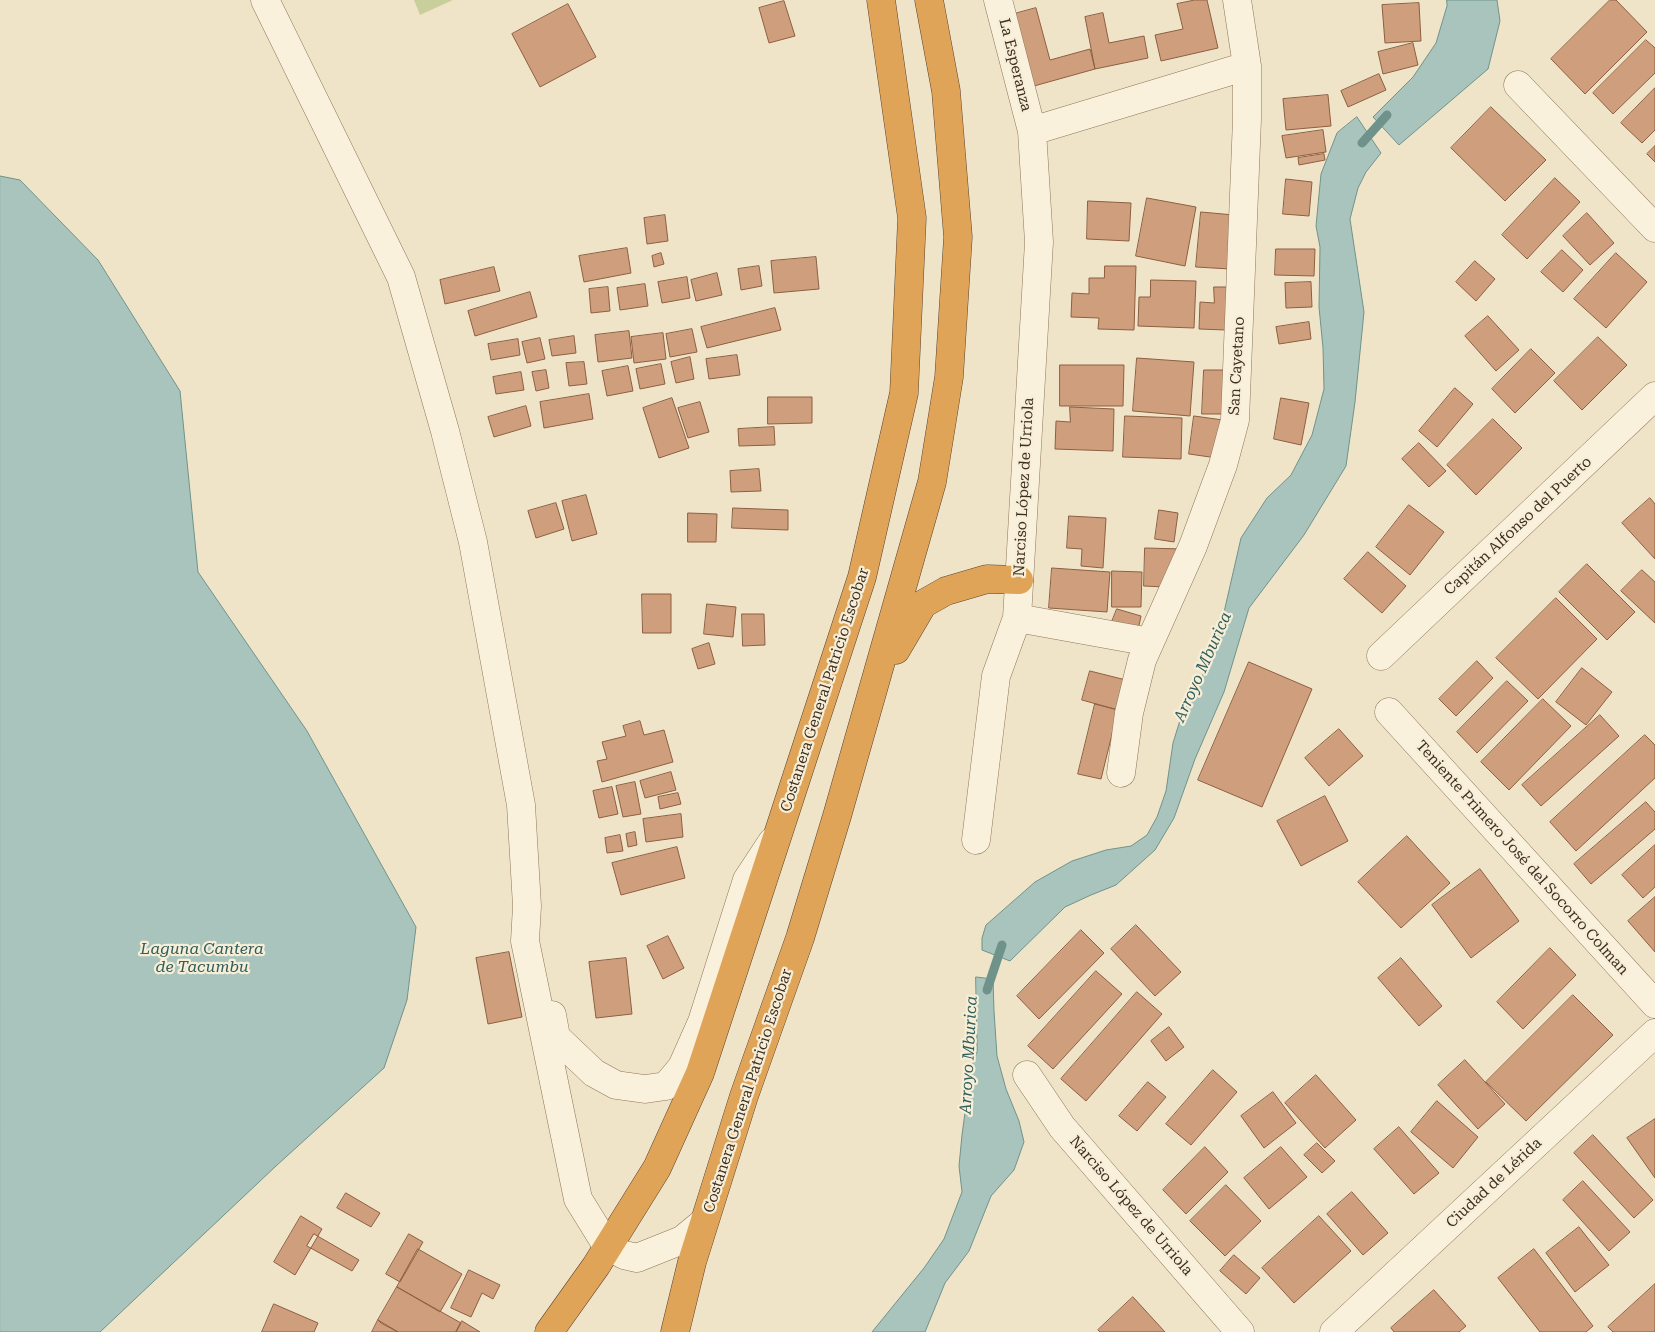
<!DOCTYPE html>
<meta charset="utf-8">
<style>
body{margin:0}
canvas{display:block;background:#f0e4c8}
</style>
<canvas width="1655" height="1332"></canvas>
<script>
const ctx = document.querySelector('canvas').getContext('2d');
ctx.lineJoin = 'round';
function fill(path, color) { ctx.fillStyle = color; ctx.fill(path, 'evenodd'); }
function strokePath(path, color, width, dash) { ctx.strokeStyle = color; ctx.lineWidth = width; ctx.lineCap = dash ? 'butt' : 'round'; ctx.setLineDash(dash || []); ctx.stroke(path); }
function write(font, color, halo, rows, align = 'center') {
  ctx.font = font + ' "Roboto Serif",serif'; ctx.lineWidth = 4.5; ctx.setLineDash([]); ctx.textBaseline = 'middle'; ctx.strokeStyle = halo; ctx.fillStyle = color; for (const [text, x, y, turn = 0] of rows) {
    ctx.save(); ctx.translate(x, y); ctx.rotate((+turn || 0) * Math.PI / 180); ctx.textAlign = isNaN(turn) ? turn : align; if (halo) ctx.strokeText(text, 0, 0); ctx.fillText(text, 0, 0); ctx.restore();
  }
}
const green = new Path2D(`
 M414,0H453L420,15Z`);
const water = new Path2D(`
 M1447,0H1497L1500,21L1488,69L1399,145L1373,117L1413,77L1436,43L1447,6Z
 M1357,117L1381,153L1366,172L1358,188L1350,219L1364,312L1355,402L1346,466L1304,535L1249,608L1224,692L1195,759L1174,818L1155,850L1116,885L1091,895L1065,907L1010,961L982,950V938L986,925L1035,882L1072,861L1106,850L1131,846L1147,835L1157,817L1166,791L1173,743L1181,717L1204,672L1222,621L1241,538L1267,498L1291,475L1312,435L1324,389L1323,348L1319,307L1320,247L1316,226L1321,174L1337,133Z
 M0,176L20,180L98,260L180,391L198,572L307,731L416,927L407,1000L384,1068L276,1166L100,1332H0Z
 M976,977L993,979L994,1011L997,1056L1006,1089L1019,1121L1024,1142L1014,1170L991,1196L969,1251L945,1283L925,1332H872L924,1268L944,1239L962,1192L959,1166L962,1135L971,1068L977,1052Z`);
const stream = new Path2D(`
 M1362,143L1387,115
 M987,990L1002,945`);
const building = new Path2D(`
 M1195,0H1207L1218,48L1161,61L1155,35L1183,29L1177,4Z
 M1610,0H1616L1647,32L1585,94L1551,59Z
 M784,1L795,36L769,43L759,8Z
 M1419,3L1421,41L1385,43L1382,5Z
 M568,4L596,57L540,87L512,34Z
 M1036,8L1050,60L1090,49L1095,69L1034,86L1014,14Z
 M1103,13L1109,43L1144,36L1148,58L1095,69L1085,17Z
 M1646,40L1655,48V73L1613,114L1593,93Z
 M1413,43L1418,65L1383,74L1378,52Z
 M1379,74L1386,90L1348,107L1341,91Z
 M1655,88V130L1642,143L1621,123Z
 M1328,95L1331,126L1286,130L1283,99Z
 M1491,107L1546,160L1505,201L1451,148Z
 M1323,130L1326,152L1286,158L1282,136Z
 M1655,146V162L1647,154Z
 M1324,154L1325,160L1299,165L1298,158Z
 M1555,178L1580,202L1527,259L1502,235Z
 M1286,179L1312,182L1309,216L1283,214Z
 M1147,198L1196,207L1185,266L1136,256Z
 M1088,201L1131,203L1129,241L1087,239Z
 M1201,212L1234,215L1230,269L1196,267Z
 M1587,213L1614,243L1590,265L1563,236Z
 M665,215L668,241L647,244L644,218Z
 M627,248L631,273L584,282L579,256Z
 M1276,249H1315L1314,276L1275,275Z
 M1562,250L1583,270L1563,292L1541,272Z
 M661,253L664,264L654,267L652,256Z
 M1616,253L1647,282L1606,328L1574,299Z
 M816,257L819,289L774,293L771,261Z
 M1475,261L1495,279L1476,301L1456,282Z
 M759,266L762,286L741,290L738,269Z
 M1105,266H1136L1134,330L1098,329L1099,318L1071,317L1072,293L1089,294V278H1104Z
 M494,267L500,291L445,304L440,280Z
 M717,273L722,295L696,301L691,280Z
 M687,277L690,298L662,303L658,282Z
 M1151,280L1196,281L1194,328L1138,326L1139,297H1150Z
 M1311,282L1312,307L1286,308L1285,283Z
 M645,284L648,306L620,310L617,288Z
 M608,287L610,311L591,313L589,289Z
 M1214,287H1228L1226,330L1199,329L1200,302L1214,303Z
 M530,292L537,317L475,336L468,311Z
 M775,308L781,330L707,348L701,327Z
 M1488,316L1519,350L1496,371L1465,336Z
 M1309,322L1311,339L1279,344L1276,327Z
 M692,329L697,352L670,357L666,334Z
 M629,331L632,358L598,362L595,335Z
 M663,333L666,359L634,363L631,337Z
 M574,336L576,353L552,356L549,340Z
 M1598,337L1627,365L1582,410L1554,381Z
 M540,338L545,359L527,363L522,342Z
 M518,339L520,355L491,360L488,344Z
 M1531,349L1555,373L1515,413L1492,389Z
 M737,355L740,375L709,379L706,359Z
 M690,357L694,379L676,383L671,362Z
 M1137,358L1194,362L1190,416L1133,411Z
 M584,362L587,384L569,386L566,363Z
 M661,364L665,384L640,389L636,369Z
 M1060,365H1124L1123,406H1060Z
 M628,366L633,391L607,396L602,371Z
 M546,370L549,388L536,391L532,372Z
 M1204,370H1224L1223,414H1202Z
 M521,372L524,390L496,394L493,377Z
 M1455,388L1473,404L1437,447L1419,431Z
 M589,394L593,419L544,428L540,402Z
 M768,397H812V423L768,424Z
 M672,398L689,448L659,458L643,408Z
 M1281,398L1309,403L1301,445L1274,439Z
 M700,402L709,432L688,438L678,408Z
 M526,406L531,426L494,437L488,417Z
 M1070,407L1114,409L1113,451L1055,449L1056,421L1070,422Z
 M1125,416L1182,418L1181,459L1123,457Z
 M1194,416L1223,420L1217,458L1189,454Z
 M1493,419L1522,448L1476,495L1447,465Z
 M774,427L775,445L739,446L738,429Z
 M1419,443L1446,471L1429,487L1402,459Z
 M759,469L761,491L731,492L730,471Z
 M586,495L597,534L572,541L562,501Z
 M1650,498L1655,504V559L1622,523Z
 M556,503L564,529L536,538L528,511Z
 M1409,505L1444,532L1410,575L1376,547Z
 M733,508L788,510V530L732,528Z
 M1159,510L1178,513L1174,542L1155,539Z
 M688,513L717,514L716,542H688Z
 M1069,516L1106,518L1103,568L1081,566L1082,549L1067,548Z
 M1145,548L1183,549L1164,587L1144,586Z
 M1368,552L1406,586L1382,613L1344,579Z
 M1587,564L1635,612L1607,640L1559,592Z
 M1052,568L1110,572L1107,612L1049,608Z
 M1642,570L1655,582V623L1621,591Z
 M1112,571L1142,572L1141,607H1112Z
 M642,594H671V633H643Z
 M1556,598L1597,639L1538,699L1496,658Z
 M707,604L736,607L733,637L704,634Z
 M1117,609L1141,616L1137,635L1109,629Z
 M742,614H764L765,645L743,646Z
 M709,643L715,664L698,669L692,649Z
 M1477,661L1493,678L1456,716L1439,699Z
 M1249,662L1312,689L1262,807L1198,780Z
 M1582,668L1612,692L1586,725L1556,702Z
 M1090,671L1126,680L1118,710L1082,700Z
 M1507,681L1528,701L1477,753L1457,732Z
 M1543,699L1571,726L1509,790L1481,762Z
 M1095,704L1118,710L1101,779L1078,774Z
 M1600,715L1619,736L1541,806L1522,785Z
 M640,721L644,735L664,730L673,762L602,782L597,761L607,759L602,742L626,736L623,726Z
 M1339,729L1363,756L1329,786L1305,758Z
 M1645,735L1655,745V778L1576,851L1550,822Z
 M671,772L676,790L645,798L640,781Z
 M635,782L641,814L623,817L616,786Z
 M612,787L618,814L599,818L593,791Z
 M678,793L681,804L660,809L658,797Z
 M1325,796L1348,841L1301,866L1277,821Z
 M1646,802L1655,812V829L1591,884L1574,864Z
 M681,814L683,837L646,842L643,819Z
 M635,832L637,845L628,847L626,834Z
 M620,835L623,851L607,853L605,838Z
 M1407,836L1450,883L1401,928L1358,882Z
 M1655,845V887L1643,898L1622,875Z
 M677,847L685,878L621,895L612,863Z
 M1480,869L1519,921L1471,958L1432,905Z
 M1655,897V952L1628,921Z
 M1136,925L1181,972L1155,996L1111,949Z
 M1081,930L1104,953L1039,1019L1017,996Z
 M668,936L684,968L663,979L647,946Z
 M1550,948L1576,975L1523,1029L1497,1002Z
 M509,952L522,1017L488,1024L476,958Z
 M626,958L632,1014L596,1018L589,962Z
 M1401,958L1442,1006L1419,1026L1378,978Z
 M1096,971L1122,994L1053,1069L1028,1046Z
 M1137,992L1162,1014L1086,1101L1061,1079Z
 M1573,995L1613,1035L1526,1121L1486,1082Z
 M1169,1027L1184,1047L1166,1061L1151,1041Z
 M1465,1060L1505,1104L1478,1129L1438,1085Z
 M1213,1070L1237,1092L1191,1145L1166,1124Z
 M1316,1075L1356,1120L1325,1148L1285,1103Z
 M1148,1082L1166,1097L1137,1131L1119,1116Z
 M1273,1092L1296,1123L1264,1148L1241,1116Z
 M1437,1101L1478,1137L1453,1168L1411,1132Z
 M1655,1119V1178L1627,1138Z
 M1399,1127L1439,1173L1414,1194L1374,1149Z
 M1593,1135L1653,1200L1634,1218L1574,1153Z
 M1317,1143L1335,1161L1322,1173L1304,1155Z
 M1205,1147L1228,1172L1186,1214L1163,1190Z
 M1281,1147L1307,1177L1269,1209L1244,1178Z
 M1583,1181L1630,1232L1609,1251L1563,1200Z
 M1226,1185L1261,1221L1225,1256L1190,1221Z
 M1352,1192L1388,1233L1363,1255L1327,1214Z
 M346,1193L380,1213L371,1227L337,1208Z
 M301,1216L322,1229L295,1275L274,1262Z
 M1319,1216L1351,1251L1294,1303L1262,1268Z
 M1579,1227L1609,1265L1575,1292L1546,1253Z
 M314,1234L359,1260L352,1271L307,1246Z
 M409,1234L423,1242L400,1282L386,1274Z
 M418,1249L462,1274L440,1312L397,1287Z
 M1534,1249L1593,1326L1586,1332H1540L1498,1278Z
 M1234,1255L1260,1278L1246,1294L1220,1271Z
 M469,1270L500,1285L493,1299L482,1293L471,1317L451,1308Z
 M1655,1284V1332H1613L1608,1327Z
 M397,1287L461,1323L456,1332H398L378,1320Z
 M1434,1290L1466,1326L1459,1332H1394L1391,1328Z
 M1133,1297L1165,1332H1100L1098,1330Z
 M274,1304L318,1323L314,1332H262Z
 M378,1320L381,1323L398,1332H372Z
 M462,1321L480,1332H456Z`);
const minor = new Path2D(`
 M265,0L401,277L445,431L473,542L521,805L527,906L525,941L578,1199L607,1246L624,1255L637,1258L682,1240L704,1222
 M1518,85L1655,228
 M1032,131L1247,66
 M1017,618L1150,642
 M1381,656L1655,396
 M1389,712L1655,1004
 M1121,773L1129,713L1142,660L1193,546L1223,465L1235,420L1247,119V66L1237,0
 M976,840L996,676L1017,618L1039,242L1032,131L998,0
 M552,1015L556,1037L594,1073L616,1085L645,1089L666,1086L682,1067L702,1022L747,880L772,842
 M1027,1075L1062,1127L1240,1332
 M1334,1332L1655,1033`);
const highway = new Path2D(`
 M896,650L923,604L946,591L987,579L1019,580
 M549,1332L596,1266L657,1168L700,1073L862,577L904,393L912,218L881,0
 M675,1332L692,1262L744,1096L800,938L837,816L932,482L949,377L958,237L946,91L929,0`);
const streetNames = [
 ["La Esperanza",1015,65,76],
 ["San Cayetano",1237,366,-87],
 ["Narciso López de Urriola",1024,487,-87],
 ["Capitán Alfonso del Puerto",1518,526,-43],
 ["Costanera General Patricio Escobar",825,690,-72],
 ["Teniente Primero José del Socorro Colman",1522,858,48],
 ["Costanera General Patricio Escobar",748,1091,-72],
 ["Ciudad de Lérida",1494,1183,-43],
 ["Narciso López de Urriola",1131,1206,49]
];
const waterNames = [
 ["Arroyo Mburica",1203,667,-66],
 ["Laguna Cantera",202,949],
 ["de Tacumbu",202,967],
 ["Arroyo Mburica",969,1055,-87]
];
fill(green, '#c9cf9b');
fill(water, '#a9c4bc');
strokePath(water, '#6f938a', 1);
strokePath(stream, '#6f938a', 9);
fill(building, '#cf9f7d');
strokePath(building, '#8d5f41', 1);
strokePath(minor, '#8d765c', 29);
strokePath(highway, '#5b4430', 29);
strokePath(minor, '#faf1dc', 28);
strokePath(highway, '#e0a458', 28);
write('15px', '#3d2e20', '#f7eed8', streetNames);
write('italic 16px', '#2f5d5a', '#f7eed8', waterNames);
</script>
